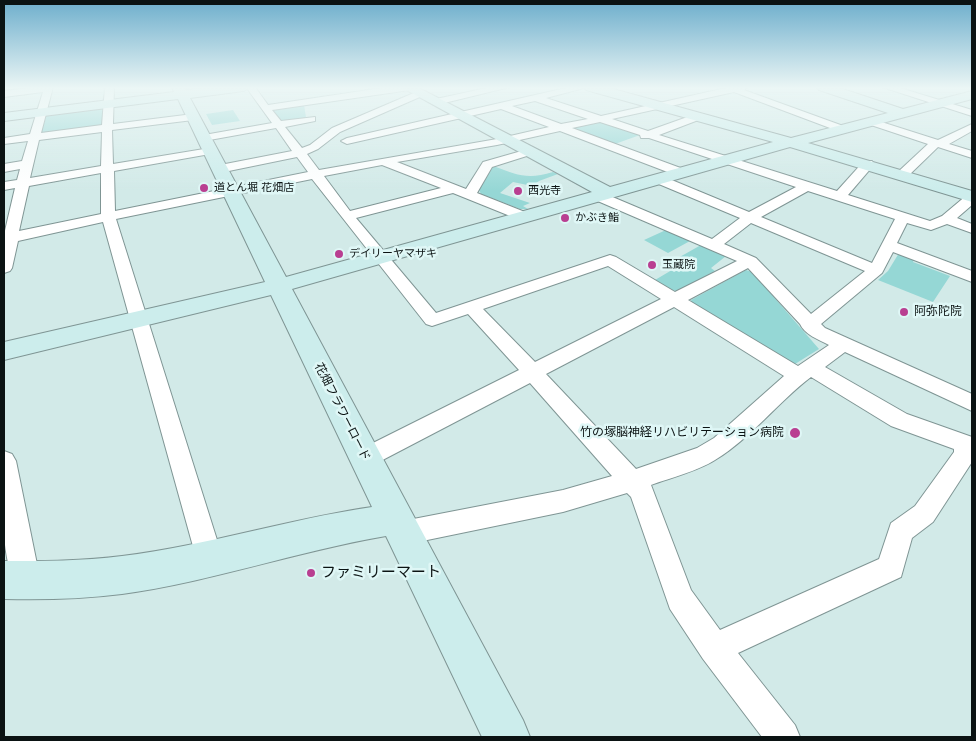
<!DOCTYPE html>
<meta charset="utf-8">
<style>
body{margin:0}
#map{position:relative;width:976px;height:741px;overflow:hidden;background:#d2eae8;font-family:"Libre Baskerville",serif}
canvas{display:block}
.frame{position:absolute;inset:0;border:5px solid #0b1313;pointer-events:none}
</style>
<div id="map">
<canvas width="976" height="741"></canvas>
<div class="frame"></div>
</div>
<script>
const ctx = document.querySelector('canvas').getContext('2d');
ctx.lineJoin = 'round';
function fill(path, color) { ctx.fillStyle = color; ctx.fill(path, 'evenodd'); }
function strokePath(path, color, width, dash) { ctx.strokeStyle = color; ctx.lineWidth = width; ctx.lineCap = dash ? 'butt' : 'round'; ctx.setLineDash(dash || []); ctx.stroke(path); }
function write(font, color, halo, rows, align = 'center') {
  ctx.font = font + ' "Libre Baskerville","Noto Sans JP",serif'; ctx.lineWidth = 5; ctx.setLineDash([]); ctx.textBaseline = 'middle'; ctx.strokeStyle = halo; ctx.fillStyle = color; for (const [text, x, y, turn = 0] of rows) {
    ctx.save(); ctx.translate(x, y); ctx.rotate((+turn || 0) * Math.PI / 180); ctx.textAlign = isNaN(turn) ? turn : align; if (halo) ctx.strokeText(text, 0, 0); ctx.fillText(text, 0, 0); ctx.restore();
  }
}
const green = new Path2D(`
 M304,105L306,117L303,119L282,122L272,109Z
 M103,109L102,126L41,134L46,116Z
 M233,110L240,121L212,125L206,114Z
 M599,121L639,133L640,135L615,144L609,143L570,127Z
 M490,166H493C518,175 527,180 553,172L558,174L539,181L532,186L513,182L500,193L530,203L523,206L528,209H520L481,194L479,190Z
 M666,230L690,241L668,253L644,240Z
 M701,245L726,256L711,268L715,271L677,291L672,290L655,280L677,267L669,263Z
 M899,253L915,258L913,262L950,276L933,302L878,280L888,271Z
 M746,270L752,272L819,349L795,364L693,304L691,300Z`);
const street = new Path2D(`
 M38,87H53L41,133L102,125L105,87H114L113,124L193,114L198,117L193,120L112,130L113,164L210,148L216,151L210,154L114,171L115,211L308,172L297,157L219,173L215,172L213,169L215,166L292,151L276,128L204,141L200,140L199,138L200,136L204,135L272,123L246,87H255L268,105L388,87H414L410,90L272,110L281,121L315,117V121L285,127L302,148L310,145L332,128L416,92H422V96L340,132L318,149L307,154L319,170L497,139L549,127L501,109L347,144L341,141L347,138L570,87H588L546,98L601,116L730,87H748L744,90L846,127L847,129L846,131H838L734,92L612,119L648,131L693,115H701V119L659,135L837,191L864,161H872L874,164L872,167L848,195L930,221L942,216L967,195L972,194V205L957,218L972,224V233L947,224L931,230L907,223L897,243L972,271V282L893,252L882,273L821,324L825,328L972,394V411L845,352L825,367L907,414L972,437V462L933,522L912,538L901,577L738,653L795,725L800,737H762L703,659L670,609L631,497L627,493L563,512L403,545L394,542L390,533L394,524L403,521L563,490L612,476L530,383L373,465L365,468L357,465L353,458L357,451L519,370L468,314L432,326L426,324L312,179L116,219L223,559L219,568L209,572L199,568L103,222L18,241L12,268L10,271L4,273V235L15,188L4,190V182L17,180L20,169L4,172V164L22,161L28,141L4,144V138L30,134L43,92L4,97V91ZM535,101L588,119L561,124L512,106ZM600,122L640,135L641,138H649L796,187L749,212L662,176H654L652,179L654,182L740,218L712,239L603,193H593L591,196L593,199L737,261L675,292L616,257L610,255L436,313L356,218L453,193L520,220H530L532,217L530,214L477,193L492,167L533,154L535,152L533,150H525L483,162L466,189L397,162L497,145L560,131L678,176H686L688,173L686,170L572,128ZM102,132L101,166L30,178L39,140ZM382,165L441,188L350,211L324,176ZM101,173V214L19,231L29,186ZM808,191L895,219L872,263L761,217ZM751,223L865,271L811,314L756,258L724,244ZM608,266L661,299L535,362L483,309ZM748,268L800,324C804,334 819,340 829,345L798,366L688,300ZM674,307L784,376L714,438L697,448L636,469L546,374ZM811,377L891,426L954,449V452L915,506L891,523L879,559L720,630L691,590L651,485C670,478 698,471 715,460C751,438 778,402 811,377Z
 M491,87H510L436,105L431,102L436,99Z
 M882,87H897L972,110V116Z
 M872,119L938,140L972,124V131L949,144L972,151V158L938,147L907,177H899L897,174L899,171L928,144L868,124L867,122Z
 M4,451L12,454L16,461L40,579L36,589L26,593L16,589C0,551 1,492 4,451Z`);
const secondary = new Path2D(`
 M172,87H184L186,90L210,87H250L244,91L190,98L286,277L592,192L401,87H417L610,187L773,142L586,90L584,87H606L791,138L888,113L819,90L817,87H837L903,109L972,91V99L808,143L972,191V202L790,147L292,289L523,720L530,737H482L386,536C297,551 211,582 122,594C82,599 43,600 4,599V561C43,561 82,561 122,556C206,546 288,519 372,507L271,295L4,360V342L265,282L178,99L4,121V113L174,92Z`);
const markers = [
 [204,188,5,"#b93f91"],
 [518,191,5,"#b93f91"],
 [565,218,5,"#b93f91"],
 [339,254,5,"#b93f91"],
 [652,265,5,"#b93f91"],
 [904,312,5,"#b93f91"],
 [795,433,6,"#b93f91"],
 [311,573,5,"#b93f91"]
];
const farPoinames = [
 ["道とん堀 花畑店",214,188],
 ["西光寺",528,191],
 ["かぶき鮨",575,218],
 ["デイリーヤマザキ",349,254],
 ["玉蔵院",662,265]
];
const poiNames = [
 ["阿弥陀院",914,312],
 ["竹の塚脳神経リハビリテーション病院",784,433,"right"]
];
const streetNames = [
 ["花畑フラワーロード",342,412,63]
];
const nearPoinames = [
 ["ファミリーマート",321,573]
];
fill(green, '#95d7d5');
strokePath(street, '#7f9594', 2);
strokePath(secondary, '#7f9594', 2);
fill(street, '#fff');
fill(secondary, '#ccedec');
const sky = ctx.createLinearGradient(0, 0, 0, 191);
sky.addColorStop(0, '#6daecc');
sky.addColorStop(0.46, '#ebf6f5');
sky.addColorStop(1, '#ebf6f500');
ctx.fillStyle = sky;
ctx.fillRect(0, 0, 976, 191);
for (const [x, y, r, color] of markers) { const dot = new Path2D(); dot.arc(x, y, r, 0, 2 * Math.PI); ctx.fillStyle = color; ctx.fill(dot); strokePath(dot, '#dff7f6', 2); }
write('11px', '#0b1313', '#dff7f6', farPoinames, 'left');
write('12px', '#0b1313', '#dff7f6', poiNames, 'left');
write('12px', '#0b1313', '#dff7f6', streetNames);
write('15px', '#0b1313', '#dff7f6', nearPoinames, 'left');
</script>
